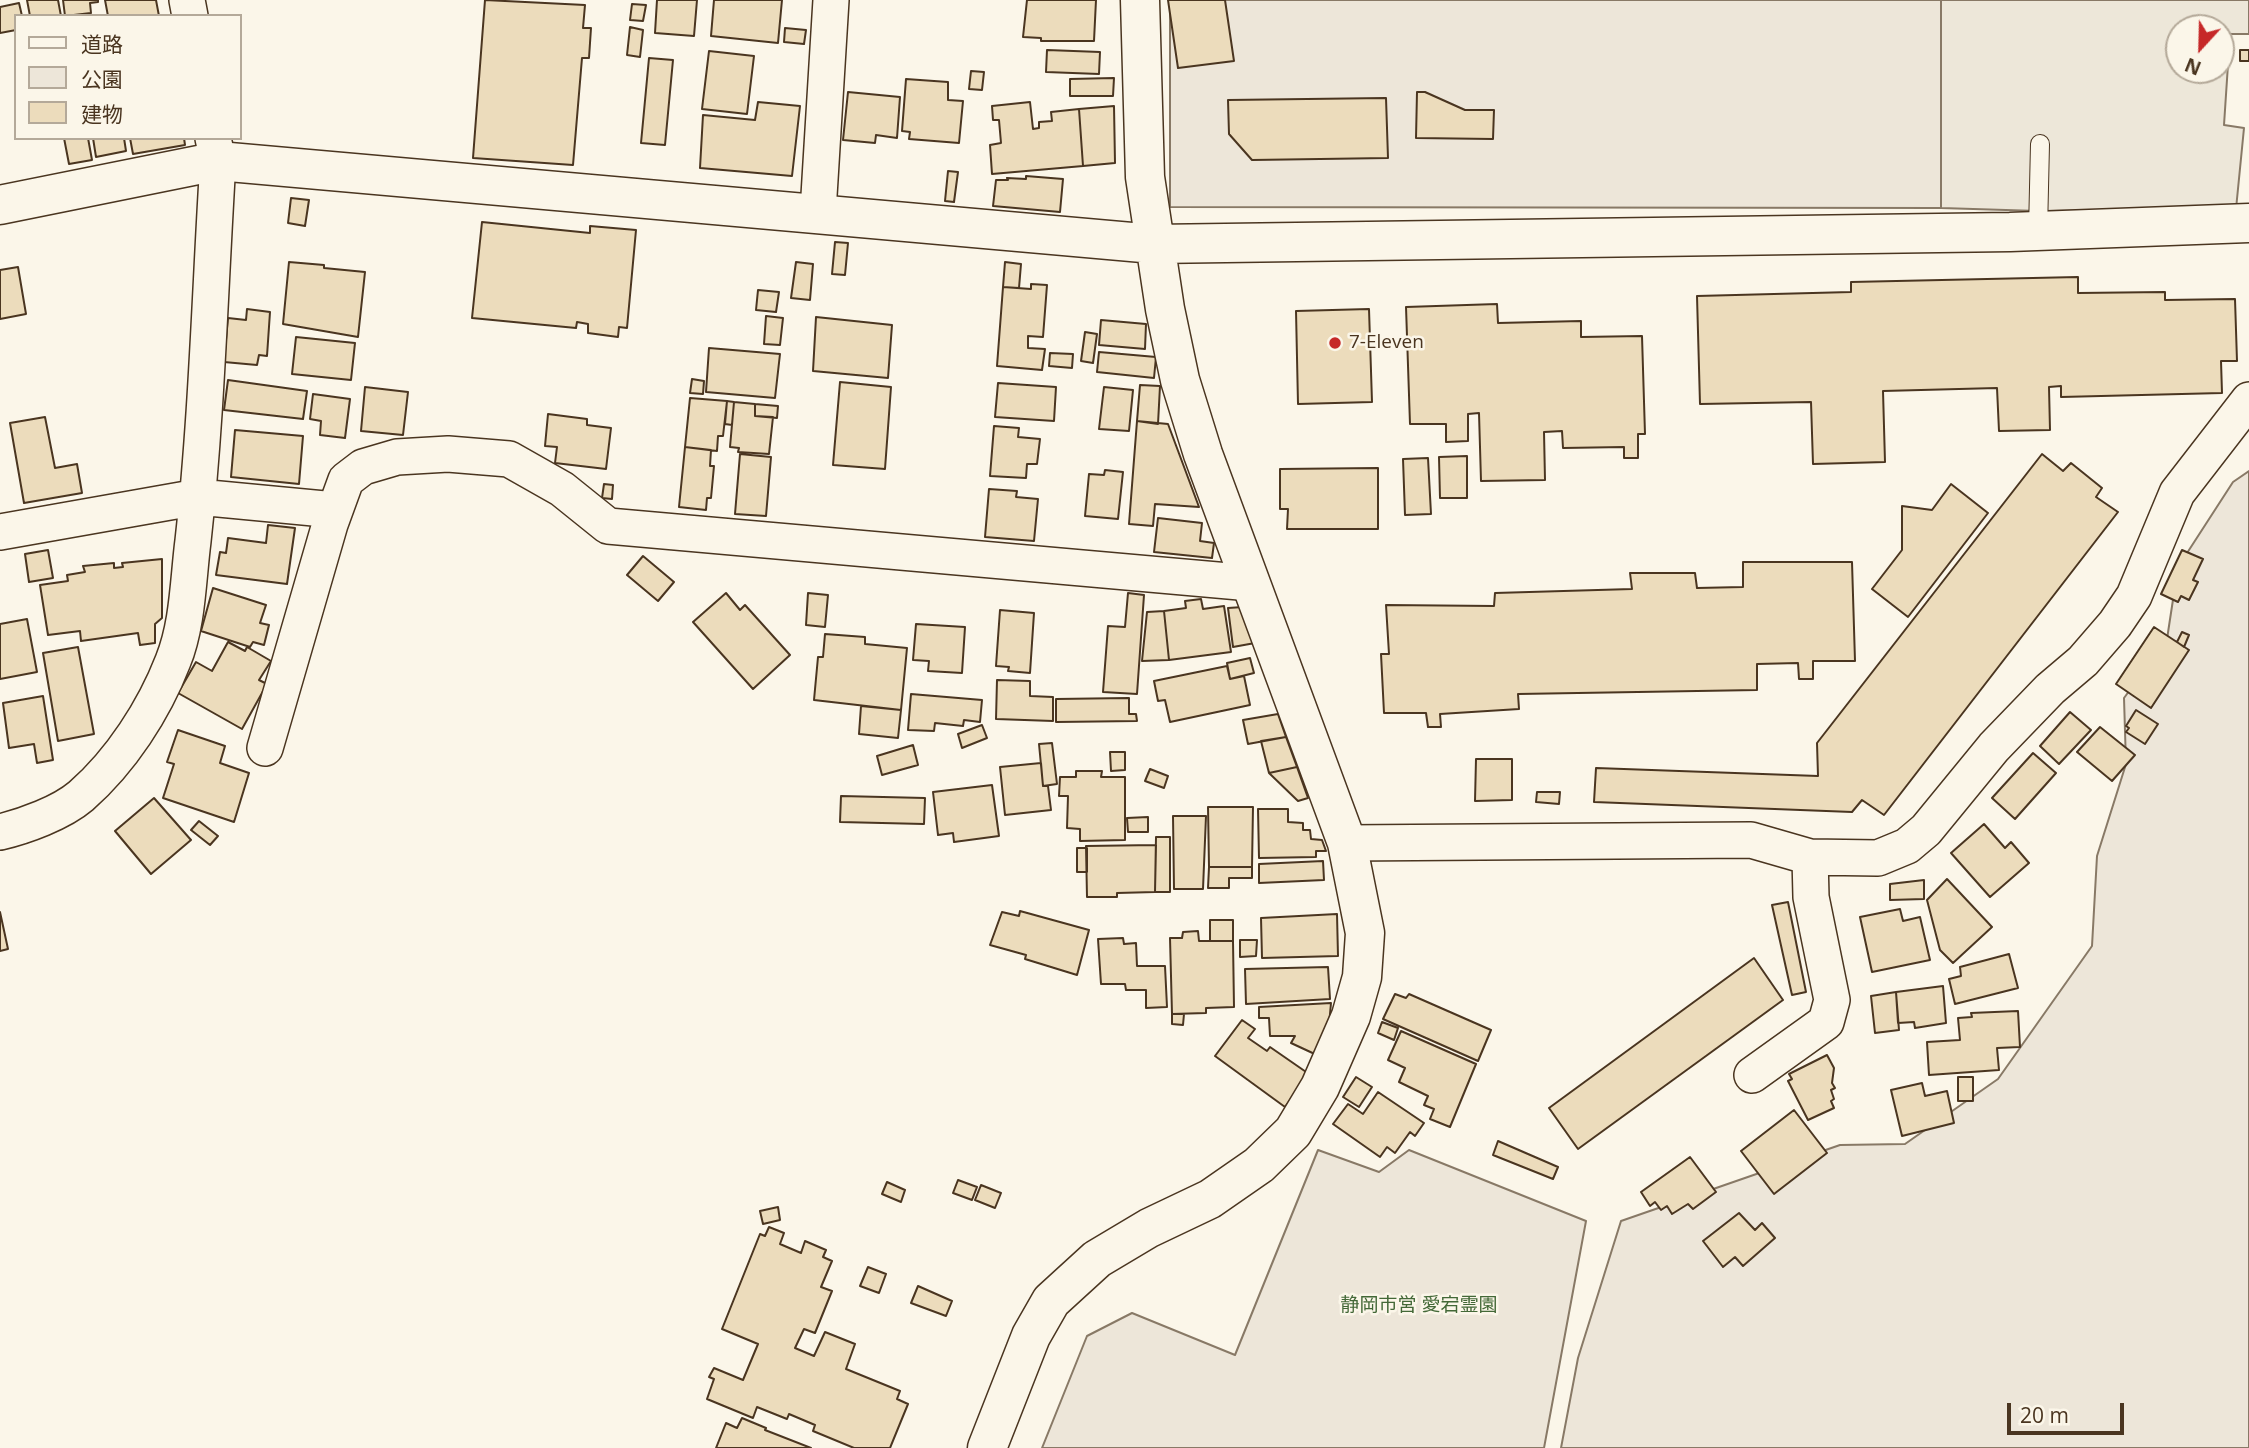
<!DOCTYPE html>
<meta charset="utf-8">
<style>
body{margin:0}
#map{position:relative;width:2249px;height:1448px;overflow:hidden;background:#fbf6e9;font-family:"Open Sans","Noto Sans JP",sans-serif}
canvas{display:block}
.legend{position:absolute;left:14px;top:14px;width:228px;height:126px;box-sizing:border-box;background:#fbf6e9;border:2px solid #b4a999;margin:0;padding:9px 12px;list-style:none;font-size:21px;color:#4a3520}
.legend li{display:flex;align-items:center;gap:14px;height:35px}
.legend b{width:35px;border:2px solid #b4a999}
.north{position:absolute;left:2165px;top:14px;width:70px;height:70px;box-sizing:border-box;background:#fbf6e9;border:2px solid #b4a999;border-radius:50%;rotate:202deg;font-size:19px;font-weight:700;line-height:28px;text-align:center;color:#4a3520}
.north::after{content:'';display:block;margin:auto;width:24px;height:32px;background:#c62828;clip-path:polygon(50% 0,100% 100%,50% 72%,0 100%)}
.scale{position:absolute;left:2007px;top:1403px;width:117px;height:32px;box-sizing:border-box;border:4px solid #4a3520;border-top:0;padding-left:9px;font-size:21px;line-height:24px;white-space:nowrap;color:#4a3520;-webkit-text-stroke:5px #fbf6e9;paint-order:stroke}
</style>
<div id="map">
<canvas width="2249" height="1448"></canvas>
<ul class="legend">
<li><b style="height:9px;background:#fbf6e9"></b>道路</li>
<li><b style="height:19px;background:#ede6d9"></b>公園</li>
<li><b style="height:19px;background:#ecdcbc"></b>建物</li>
</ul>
<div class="north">N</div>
<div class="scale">20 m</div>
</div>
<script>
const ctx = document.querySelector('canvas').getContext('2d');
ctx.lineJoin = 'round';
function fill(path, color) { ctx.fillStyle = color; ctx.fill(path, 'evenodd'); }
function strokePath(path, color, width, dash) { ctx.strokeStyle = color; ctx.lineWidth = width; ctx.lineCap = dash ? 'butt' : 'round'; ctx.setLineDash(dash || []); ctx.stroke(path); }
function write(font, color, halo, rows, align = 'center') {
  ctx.font = font + ' "Open Sans","Noto Sans JP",sans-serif'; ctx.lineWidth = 5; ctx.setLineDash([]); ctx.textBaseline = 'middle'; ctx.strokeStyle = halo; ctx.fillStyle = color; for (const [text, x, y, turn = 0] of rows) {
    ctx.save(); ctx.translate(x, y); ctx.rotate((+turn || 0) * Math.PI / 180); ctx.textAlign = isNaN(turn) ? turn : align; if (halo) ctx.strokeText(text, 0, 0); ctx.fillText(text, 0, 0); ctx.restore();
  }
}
const green = new Path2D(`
 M1170,0H1941V208L1170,207Z
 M2249,471V1448H1561L1578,1358L1621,1221L1840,1145L1905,1144L1998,1079L2092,946L2097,856L2126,764L2124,698L2167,639L2178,567L2233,482Z
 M1318,1150L1379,1172L1409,1150L1586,1221L1544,1448H1042L1087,1336L1132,1313L1235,1355Z`);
const parking = new Path2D(`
 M1941,0H2249V34H2230L2224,125L2244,128L2236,209L2038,211L1941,208ZM2179,28H2221V70H2179Z`);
const building = new Path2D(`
 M27,0H58L61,16H30Z
 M63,0H98V2L90,3L91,13L65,16Z
 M105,0H156L159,16H108Z
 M485,0L585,5L583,28H591L589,58H582L573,165L473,158Z
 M657,0H697L694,36L655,33Z
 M714,0H782L778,43L711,36Z
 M1027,0H1096L1094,41H1041V38L1023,37Z
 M1168,0H1225L1234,61L1178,68Z
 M19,3L22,16H16V30L0,33V7Z
 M632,4L646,5L643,21L630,20Z
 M630,27L643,30L640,57L627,55Z
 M785,28L806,30L804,44L784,42Z
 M1047,50L1100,52L1099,74L1046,72Z
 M2240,50H2249V61H2240Z
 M709,51L754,56L747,114L702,109Z
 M649,58L673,60L665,145L641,143Z
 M971,71L984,72L982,90L969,89Z
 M1114,78L1113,96H1070V79Z
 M906,79L948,82V100L963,101L959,143L909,139L910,132L902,131Z
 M848,92L900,97L897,138L876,135L875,143L843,140Z
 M1417,92H1425L1465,110H1494L1493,139L1416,138Z
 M1386,98L1388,158L1252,160L1229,134L1228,100Z
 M758,102L800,106L792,176L700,168L703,115L755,120Z
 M1030,102L1033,129L1039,128V122L1052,121L1051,112L1079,109L1083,166L992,174L990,145L1001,143L999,120H993L992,106Z
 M1114,106L1115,163L1083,166L1079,109Z
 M64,138H88L92,160L69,164Z
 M93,138H124L126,151L96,157Z
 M130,138H184L185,145L133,154Z
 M948,171L958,172L954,202L945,201Z
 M1026,176L1063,179L1060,212L993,206L996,180H1008L1007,178L1026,179Z
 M291,198L309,200L305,226L288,223Z
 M482,222L590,233V226L636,230L627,328L619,327L618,337L588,333V324L577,322L576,328L472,318Z
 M835,242L848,243L845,275L832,274Z
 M289,262L324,265V268L365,272L358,337L283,324Z
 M796,262L813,264L810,300L791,298Z
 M1005,262L1021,264L1019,288L1003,287Z
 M18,267L26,314L0,319V270Z
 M2078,277V293L2165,292V300L2235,299L2237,361H2221L2222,393L2061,397V386L2049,387L2050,430L1999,431L1997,388L1883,391L1885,462L1813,464L1811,402L1700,404L1697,296L1851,292V282Z
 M1031,284L1047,285L1043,337L1028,336V348L1045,349L1042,370L997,366L1003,287L1031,289Z
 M758,290L779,292L776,312L756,310Z
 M1497,304L1498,323L1581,321V337L1642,336L1645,434H1638V458H1624V447L1563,448L1562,431L1544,432L1545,480L1481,481L1479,413L1468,414V441L1446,442V424H1410L1406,307Z
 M247,309L270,312L267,356L259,355L257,365L224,362L228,318L246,320Z
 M1369,309L1372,402L1298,404L1296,311Z
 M766,316L783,318L780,345L764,344Z
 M816,317L892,325L888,378L813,371Z
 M1101,320L1146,324L1145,349L1099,345Z
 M1085,332L1097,334L1093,363L1081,361Z
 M296,337L355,343L351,380L292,374Z
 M709,348L780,354L775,398L706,392Z
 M1099,352L1156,357L1154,378L1097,372Z
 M1050,353L1073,354L1072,368L1049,366Z
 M692,379L704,381L703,394L690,393Z
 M228,380L307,391L303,419L224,410Z
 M840,382L891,387L885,469L833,465Z
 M998,383L1056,387L1054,421L995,417Z
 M1140,385L1160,386L1158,424L1137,421Z
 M365,387L408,392L403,435L361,431Z
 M1104,387L1133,390L1129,431L1099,429Z
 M313,394L350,399L345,438L320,435L321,421L310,419Z
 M690,398L727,401L723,436H718L717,451L685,447Z
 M727,401L734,402L732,425L725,424Z
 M734,402L755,404V416L773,417L769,454L738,452L739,448L730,447Z
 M755,404L778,406L777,418L755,416Z
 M548,414L587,419V425L611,428L606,469L555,463L557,447L545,446Z
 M45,417L55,468L77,464L82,493L24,503L10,423Z
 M1137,421L1168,424L1199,507L1155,504L1153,526L1129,524Z
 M994,426L1019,428L1018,437L1040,439L1037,464H1027L1026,478L990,476Z
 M235,430L303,436L299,484L231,477Z
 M685,447L711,450L710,466H714L711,498H707L706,510L679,507Z
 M740,454L771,457L766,516L735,514Z
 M2042,454L2063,471L2071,463L2102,488L2096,497L2118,512L1884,815L1862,800L1852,812L1594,802L1596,768L1818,776L1817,743Z
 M1467,456V498H1440L1439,457Z
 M1428,458L1431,514L1405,515L1403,459Z
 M1378,468V529H1287L1288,509H1280V469Z
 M1105,470L1123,472L1118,519L1085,516L1089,474L1104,475Z
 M604,484L613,485L612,499L602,498Z
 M1951,484L1988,513L1908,617L1872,589L1902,550V506L1932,510Z
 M989,489L1017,491L1016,497L1038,499L1034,541L985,537Z
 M1158,518L1202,523L1200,541L1214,543L1212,558L1154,552Z
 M268,525L295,528L287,584L216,575L220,552L226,553L228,538L266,543Z
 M48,550L53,578L29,582L25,554Z
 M2182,550L2203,559L2193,580L2198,582L2189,600L2181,596L2178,602L2161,594Z
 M643,556L674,582L658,601L627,575Z
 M162,559V618L155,624V643L140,645L138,633L81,641L80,631L48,635L40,585L68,581L67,575L85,572L83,566L114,563V568L123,567L122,563Z
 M1743,562H1852L1855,661H1813V679H1799L1798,663L1757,664V690L1518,694L1519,709L1440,714L1441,727H1428L1426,713H1384L1381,654H1389L1386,605L1494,606L1495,593L1632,589L1630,573H1695L1697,588L1743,587Z
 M213,588L266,605L260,623L269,625L264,645L253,642L250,647L201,631Z
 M726,593L740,610L745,605L790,655L753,689L693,622Z
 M808,593L828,595L825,627L806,625Z
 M1128,593L1144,595L1137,694L1103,692L1108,626L1125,627Z
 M1201,599L1203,609L1224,606L1231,652L1169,660L1164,611L1186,608L1185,601Z
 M1243,607L1255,643L1233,647L1228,608Z
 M1000,610L1034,613L1030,673L1008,671L1009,667L996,666Z
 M1164,611L1169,660L1142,661L1147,612Z
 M27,619L37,672L0,679V624Z
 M916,624L965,627L962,673L928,671L929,661L913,660Z
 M2154,627L2189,650L2151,708L2116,684Z
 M2182,632L2189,635L2184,647L2177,642Z
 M825,634L865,637V644L907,648L901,710L814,700L818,657H823Z
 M228,642L245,651L247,647L271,661L259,680L267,684L242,729L178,693L196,662L212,671Z
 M78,647L94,734L58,741L43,653Z
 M1250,658L1254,673L1230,679L1227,663Z
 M1227,666L1230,679L1244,676L1250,705L1170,722L1165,700L1158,701L1154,681Z
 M997,680L1030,681V696L1053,697V721L996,719Z
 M911,694L982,700L980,722L964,720L963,726L935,723L934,731L908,730Z
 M43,696L53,760L37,763L34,744L9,748L3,703Z
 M1129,698V714H1136L1137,721L1056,722V699Z
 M861,706L901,710L898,738L859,734Z
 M2136,710L2158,724L2145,744L2126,732L2129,728L2126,726Z
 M2070,712L2091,730L2059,764L2040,746Z
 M1278,714L1286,737L1248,744L1243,720Z
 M982,725L987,738L962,748L958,734Z
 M2100,727L2135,755L2112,781L2077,752Z
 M178,730L225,746L220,763L249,773L234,822L163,798L174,764L167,762Z
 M1286,737L1297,767L1269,773L1261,741Z
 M1052,743L1057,784L1043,786L1039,744Z
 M913,745L918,765L882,775L877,756Z
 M1110,752H1125V770L1111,771Z
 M2033,753L2056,773L2015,819L1992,798Z
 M1476,759H1512V800L1475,801Z
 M1041,763L1043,786H1048L1051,810L1005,815L1000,767Z
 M1297,767L1308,798L1298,801L1269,773Z
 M1150,769L1168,776L1164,788L1145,781Z
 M1076,771H1102L1101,777H1125V840L1080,841V829L1067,828L1068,796H1059L1060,777H1076Z
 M992,785L999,836L954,842L953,833L938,835L933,792Z
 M1537,792H1560L1559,804L1536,802Z
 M841,796L925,798L924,824L840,822Z
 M154,798L191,840L151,874L115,831Z
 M1208,807H1253L1252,867H1209Z
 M1258,809H1288V822L1303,823V830H1310L1311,839L1322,840L1326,851H1316V857L1259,858Z
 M1173,816H1206L1203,889H1174Z
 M1148,817V832H1128L1127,818Z
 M199,821L218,836L210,845L191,830Z
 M1984,824L2005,848L2011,842L2029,863L1990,897L1951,853Z
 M1156,837H1170V892H1155Z
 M1156,845L1155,892L1117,893V897H1087L1086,846Z
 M1077,848H1087V872H1077Z
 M1323,861L1324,880L1259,883V864Z
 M1209,867H1252V878H1229V888H1208Z
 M1947,879L1992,927L1953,963L1940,950L1927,900Z
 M1924,880V899L1890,900V884Z
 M1788,902L1806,992L1792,995L1772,905Z
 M1900,909L1903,921L1920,917L1930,960L1872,972L1860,917Z
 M1020,911L1089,930L1077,975L1025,959L1026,955L990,945L1002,912L1019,916Z
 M0,912L8,949L0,951Z
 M1337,914L1338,956L1262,958L1261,918Z
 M1210,920H1233V941H1210Z
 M1198,931L1199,941H1233L1234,1007L1206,1008V1013L1172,1014L1170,938H1182L1183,932Z
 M1123,938L1124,944L1136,943L1137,966H1165L1167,1007L1146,1008V990H1126L1125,984H1101L1098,939Z
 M1240,940H1257L1256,956L1240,957Z
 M2009,954L2018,988L1955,1004L1949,979L1961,976L1960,967Z
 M1754,958L1783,1000L1578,1149L1549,1108Z
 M1328,967L1330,999L1246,1004L1245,969Z
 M1943,986L1946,1023L1915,1028L1914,1022L1898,1023L1896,992Z
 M1896,992L1899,1030L1875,1033L1871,996Z
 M1395,994L1406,998L1409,994L1491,1030L1478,1061L1383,1019Z
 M1331,1003L1328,1036L1319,1056L1291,1043L1295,1036H1270L1269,1018H1259V1007Z
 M2018,1011L2020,1047L1997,1048L1999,1070L1929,1075L1927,1042L1960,1040L1958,1018L1972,1017L1971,1013Z
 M1172,1014H1184L1183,1025L1172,1024Z
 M1242,1020L1255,1029L1248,1038L1267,1051L1270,1047L1309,1074L1285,1107L1215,1056Z
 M1382,1022L1398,1028L1394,1040L1378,1033Z
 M1401,1031L1476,1064L1450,1127L1430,1119L1434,1109L1424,1105L1428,1096L1399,1082L1405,1068L1388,1060Z
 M1827,1055L1834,1068L1832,1083L1835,1088L1831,1090L1834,1099L1831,1101L1834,1108L1808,1120L1788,1081L1792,1079L1789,1074Z
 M1356,1077L1372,1087L1359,1107L1343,1097Z
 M1958,1077H1973V1101H1958Z
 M1922,1083L1925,1096L1947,1091L1954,1123L1902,1136L1891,1090Z
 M1378,1092L1424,1123L1415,1136L1410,1132L1395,1153L1387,1147L1380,1157L1333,1124L1348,1104L1363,1114Z
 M1794,1110L1827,1153L1774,1194L1741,1151Z
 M1498,1141L1558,1167L1553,1179L1493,1155Z
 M1690,1157L1716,1192L1693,1209L1688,1204L1672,1214L1667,1206L1661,1210L1655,1202L1650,1206L1641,1192Z
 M958,1180L977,1187L972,1200L953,1193Z
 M887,1182L905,1190L901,1202L882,1194Z
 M981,1185L1001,1193L995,1208L975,1200Z
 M778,1207L780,1220L763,1224L760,1211Z
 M1739,1213L1755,1230L1762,1223L1775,1238L1743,1266L1735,1257L1723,1267L1703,1241Z
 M769,1227L784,1233L780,1244L801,1253L805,1241L826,1250L823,1257L832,1261L821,1287L832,1291L815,1333L804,1329L795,1348L814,1356L825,1332L855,1344L846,1369L900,1391L897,1399L908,1404L890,1448H854L813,1431L815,1425L789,1414L787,1419L757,1407L753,1418L707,1399L714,1379L709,1377L714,1368L743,1380L758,1344L722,1329L760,1234L765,1236Z
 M868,1267L886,1274L879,1293L860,1286Z
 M918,1286L952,1301L946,1316L911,1303Z
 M742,1418L766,1428L765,1430L811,1448H716L726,1423L737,1428Z`);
const lane = new Path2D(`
 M2038,231L2040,144`);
const street = new Path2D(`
 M187,0L190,16
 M818,212L831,0
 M0,532L198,497L335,510
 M265,748L330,524L346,480L363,467L397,457L448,454L509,459L562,489L608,526L1251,583
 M0,832C25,826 61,813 81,796C121,761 154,710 173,661C188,624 188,580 193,541C207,415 210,288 218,161L213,138
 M1347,843L1751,840L1810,857L1878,858L1907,846L1926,830L1994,747L2050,689L2083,661L2115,624L2134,596L2177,493L2249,400
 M1752,1075L1826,1022L1832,1000L1811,897L1810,857`);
const secondary = new Path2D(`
 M0,205L218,161L1154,244L2010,232L2249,223
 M987,1448L1031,1336L1051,1301L1097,1259L1149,1228L1210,1199L1259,1165L1293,1132L1320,1087L1351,1016L1362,977L1365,933L1347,843L1203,454L1180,380L1165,309L1145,177L1140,0`);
const markers = [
 [1335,343,7,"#c62828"]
];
const poiNames = [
 ["7-Eleven",1349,343]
];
const parkNames = [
 ["静岡市営 愛宕霊園",1419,1306]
];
fill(green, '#ede6d9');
strokePath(green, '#887966', 2);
fill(parking, '#ede7d9');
strokePath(parking, '#887966', 2);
fill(building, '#ecdcbc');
strokePath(building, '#4a3520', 2);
strokePath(lane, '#4a3520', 20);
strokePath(street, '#4a3520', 38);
strokePath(secondary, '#4a3520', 41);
strokePath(lane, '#fbf6e9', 18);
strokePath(street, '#fbf6e9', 35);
strokePath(secondary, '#fbf6e9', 38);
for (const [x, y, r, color] of markers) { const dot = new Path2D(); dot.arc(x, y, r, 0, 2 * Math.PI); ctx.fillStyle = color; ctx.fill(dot); strokePath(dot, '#fbf6e9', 2.5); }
write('19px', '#4a3520', '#fbf6e9', poiNames, 'left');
write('19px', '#436837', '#fbf6e9', parkNames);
</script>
